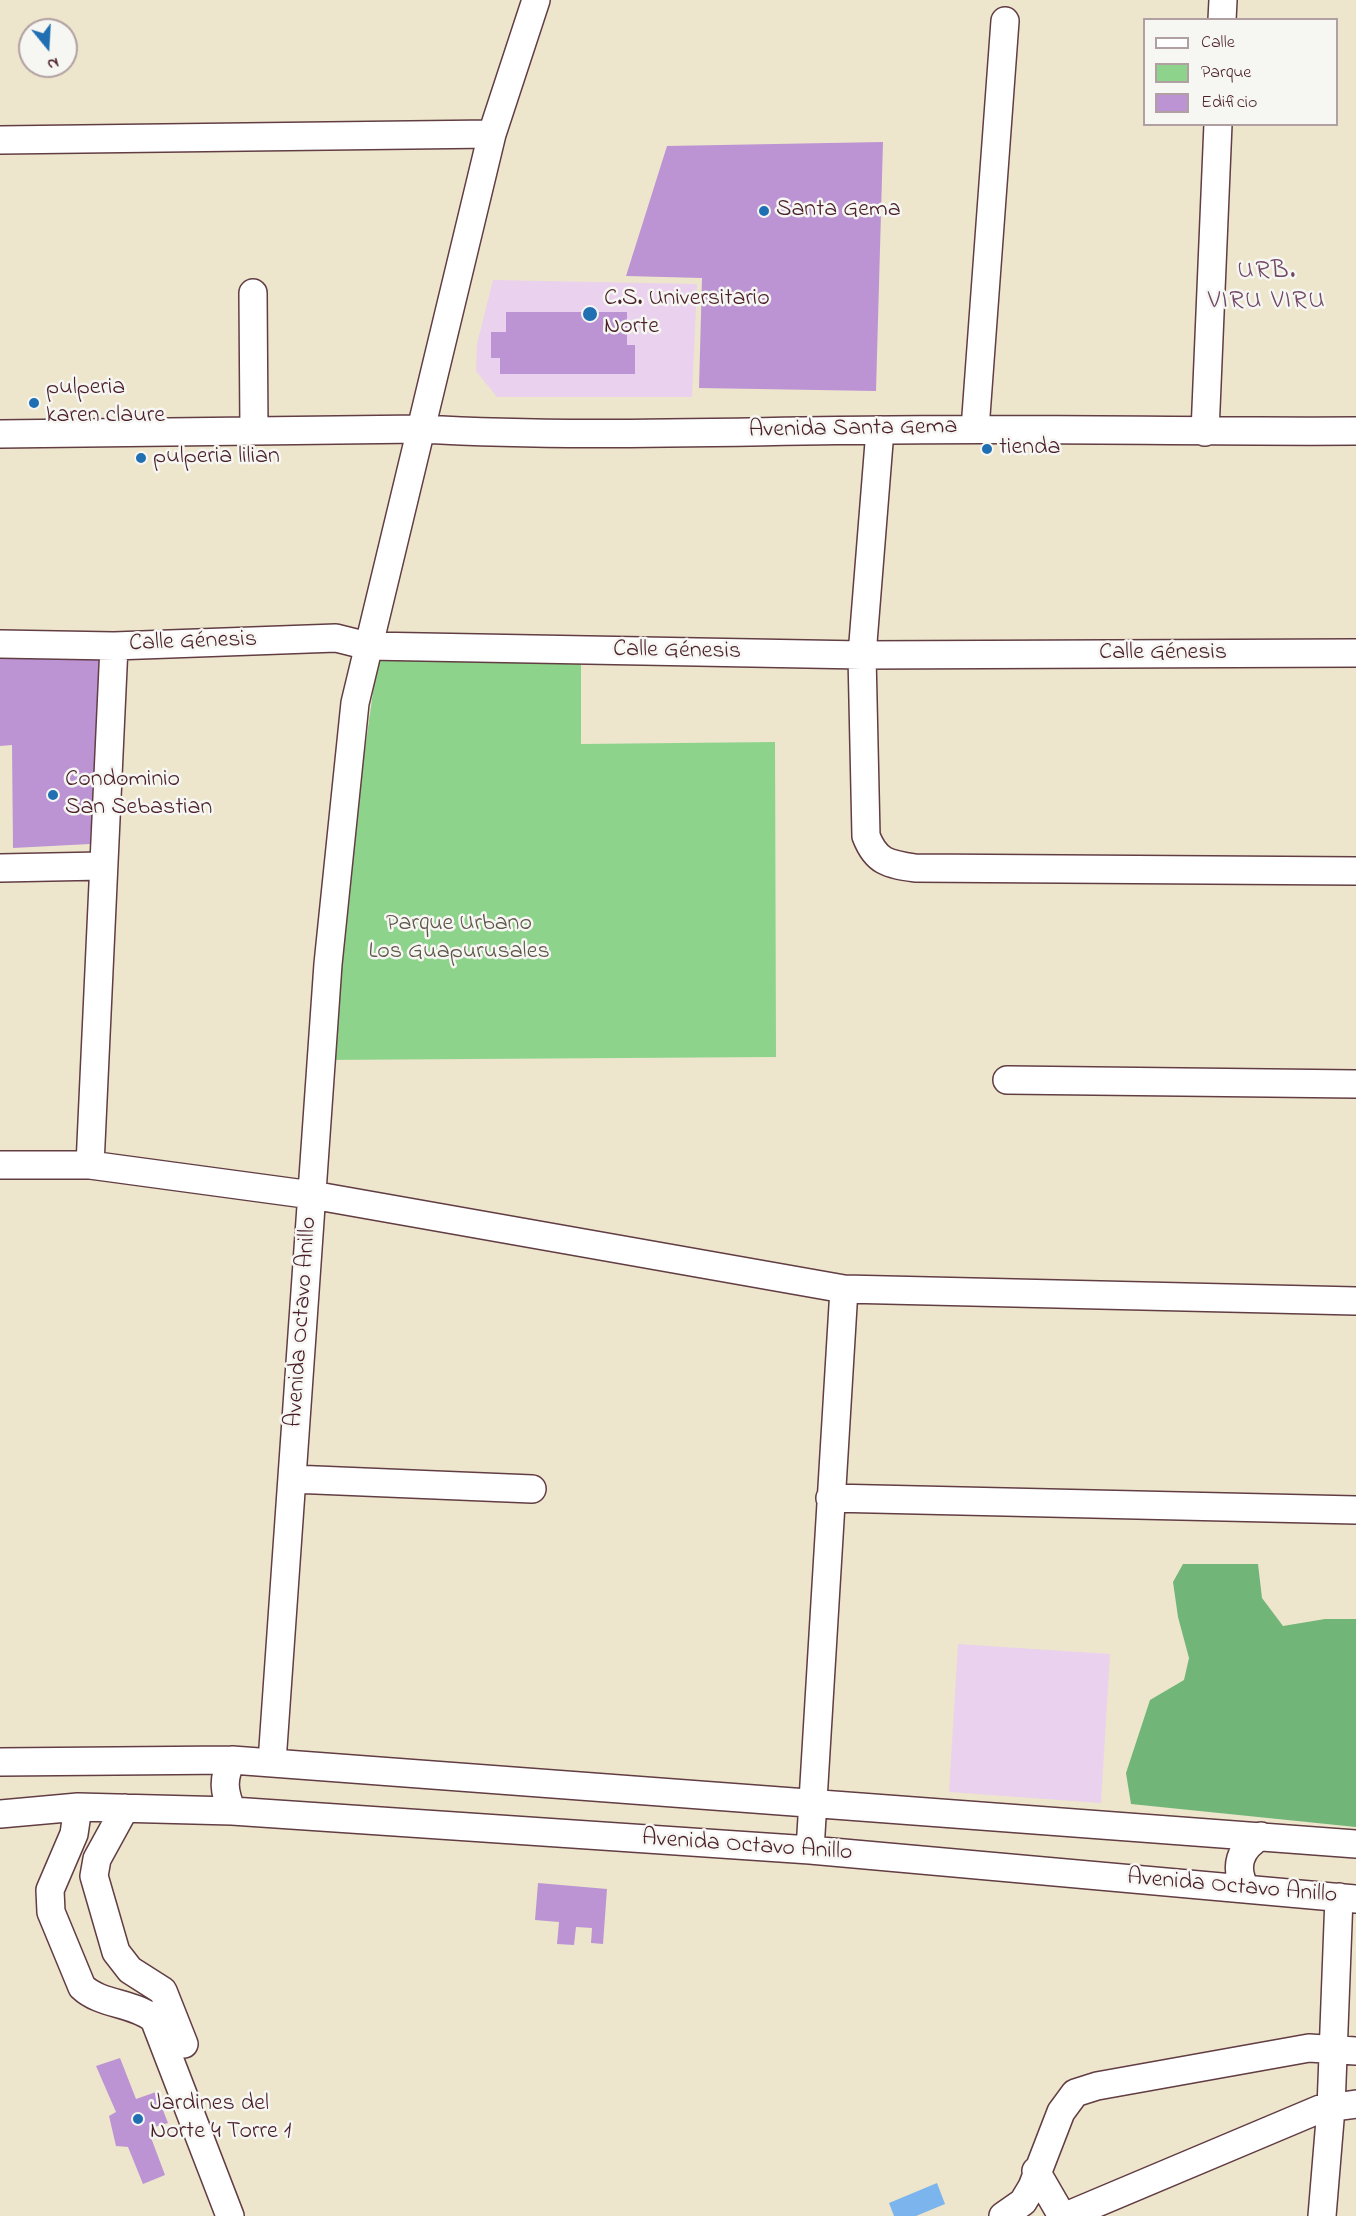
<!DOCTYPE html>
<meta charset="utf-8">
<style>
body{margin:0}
#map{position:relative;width:1356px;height:2216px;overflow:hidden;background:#ede6cc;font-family:"Indie Flower",sans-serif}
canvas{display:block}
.legend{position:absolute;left:1143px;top:18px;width:195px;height:108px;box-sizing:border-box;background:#f6f6f2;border:2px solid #b1a0a2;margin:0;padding:8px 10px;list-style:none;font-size:18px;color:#4a1f2b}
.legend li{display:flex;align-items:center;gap:12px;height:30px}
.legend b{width:30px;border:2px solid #b1a0a2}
.north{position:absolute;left:18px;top:18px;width:60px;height:60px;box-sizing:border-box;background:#f6f6f2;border:2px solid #b1a0a2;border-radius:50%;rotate:162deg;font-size:16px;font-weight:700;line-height:24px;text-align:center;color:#4a1f2b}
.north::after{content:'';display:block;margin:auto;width:21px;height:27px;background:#1f6fb2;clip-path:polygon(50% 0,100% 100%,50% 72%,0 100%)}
</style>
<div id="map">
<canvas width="1356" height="2216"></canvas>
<ul class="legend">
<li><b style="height:8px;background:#fff"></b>Calle</li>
<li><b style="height:16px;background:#8ed38c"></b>Parque</li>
<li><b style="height:16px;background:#bc94d4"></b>Edificio</li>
</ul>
<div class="north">N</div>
</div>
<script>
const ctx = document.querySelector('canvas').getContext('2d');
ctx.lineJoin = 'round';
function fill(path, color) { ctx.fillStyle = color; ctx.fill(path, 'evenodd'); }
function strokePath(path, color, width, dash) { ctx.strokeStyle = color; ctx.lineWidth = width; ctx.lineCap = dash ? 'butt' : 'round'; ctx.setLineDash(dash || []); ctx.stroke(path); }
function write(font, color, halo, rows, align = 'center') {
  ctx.font = font + ' "Indie Flower",sans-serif'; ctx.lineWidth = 5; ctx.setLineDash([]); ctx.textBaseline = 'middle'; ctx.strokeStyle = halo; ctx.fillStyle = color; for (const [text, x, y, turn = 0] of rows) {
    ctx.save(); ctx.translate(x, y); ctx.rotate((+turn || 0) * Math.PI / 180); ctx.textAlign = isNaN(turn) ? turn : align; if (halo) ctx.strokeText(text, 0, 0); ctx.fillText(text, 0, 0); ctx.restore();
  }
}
const built = new Path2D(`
 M493,280L697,284L692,397H497L476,371L477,344Z
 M958,1644L1110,1654L1101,1803L949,1792Z`);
const green = new Path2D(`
 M378,657L581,660V744L775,742L776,1057L321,1060Z`);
const forest = new Path2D(`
 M1183,1564H1258L1262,1598L1283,1626L1325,1619H1356V1827L1131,1804L1126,1773L1150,1700L1184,1680L1189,1658L1178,1617L1173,1582Z`);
const water = new Path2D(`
 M937,2183L945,2204L916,2216H894L889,2203Z`);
const building = new Path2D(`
 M883,142L876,391L699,388L702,278L626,276L667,146Z
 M506,312H627V345H635V374H500V358H491V332H506Z
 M0,658L101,660L90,844L13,848L12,745L0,746Z
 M538,1883L607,1889L603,1944L591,1943L592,1928L576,1927L574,1945L557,1944L559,1922L535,1920Z
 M120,2058L136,2099L156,2092L168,2123L155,2127L158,2133L150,2135L165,2175L143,2184L128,2147L116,2146L109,2116L116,2112L96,2066Z`);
const minor = new Path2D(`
 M1222,20L1223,0
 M0,140L492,134
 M253,293L254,431
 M975,429L1005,21
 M880,430L862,655L866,836C876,862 888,864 915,868L1356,871
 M1205,432L1218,124
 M0,434L422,429C578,438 735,431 891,430C1046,428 1201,432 1356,431
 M0,644L114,646L336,638L368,646L862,655L1356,653
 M0,868L102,866
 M1007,1080L1356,1084
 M0,1165H90L312,1195L844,1289L1356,1301
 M90,1165L114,646
 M292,1479L532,1489
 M830,1498L1356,1510
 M0,1762L232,1760
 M272,1762L328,964L355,703L492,134L536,0
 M78,1807L74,1834L50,1890L51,1912L82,1987C101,2005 132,2002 154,2019L230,2216
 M125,1808L97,1859L94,1876L116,1952L130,1970L163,1991L184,2044
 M232,1811C224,1792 222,1779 232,1760L1356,1844
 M0,1814L78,1807L232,1811L810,1850L1356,1899
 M810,1850L844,1289
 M1246,1889C1233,1867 1240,1848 1261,1836
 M1036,2171L1062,2216
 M1003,2216L1023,2202L1032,2187L1061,2112L1075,2093L1097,2086L1309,2048L1356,2051
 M1066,2216L1320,2109L1356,2104
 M1322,2216L1331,2108L1339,1897`);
const markers = [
 [764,211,6,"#1f6fb2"],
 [590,314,8,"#1f6fb2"],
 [34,403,6,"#1f6fb2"],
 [987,449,6,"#1f6fb2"],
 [141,458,6,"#1f6fb2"],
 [53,795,6,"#1f6fb2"],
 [138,2119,6,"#1f6fb2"]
];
const poiNames = [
 ["Santa Gema",776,211],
 ["C.S. Universitario",604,300],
 ["Norte",604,328],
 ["pulperia",46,389],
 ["karen claure",46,417],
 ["tienda",999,449],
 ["pulperia lilian",153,458],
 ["Condominio",65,781],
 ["San Sebastian",65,809],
 ["Jardines del",150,2105],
 ["Norte 4 Torre 1",150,2133]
];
const streetNames = [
 ["Avenida Santa Gema",853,430,-1],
 ["Calle Génesis",193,643,-2],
 ["Calle Génesis",677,652,1],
 ["Calle Génesis",1163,654],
 ["Avenida Octavo Anillo",303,1322,-86],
 ["Avenida Octavo Anillo",747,1847,4],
 ["Avenida Octavo Anillo",1232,1888,5]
];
const parkNames = [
 ["Parque Urbano",459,925],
 ["Los Guapurusales",459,953]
];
const neighbourhoodNames = [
 ["URB.",1267,273],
 ["VIRU VIRU",1267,303]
];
fill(built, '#ead1ed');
fill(green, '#8ed38c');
fill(forest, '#72b578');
fill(water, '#7cb5ed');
fill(building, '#bc94d4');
strokePath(minor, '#623d43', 30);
strokePath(minor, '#fff', 27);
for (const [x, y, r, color] of markers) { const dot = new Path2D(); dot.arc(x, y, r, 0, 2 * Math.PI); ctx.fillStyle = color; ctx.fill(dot); strokePath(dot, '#f6f6f2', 2); }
write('24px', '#4a1f2b', '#f6f6f2', poiNames, 'left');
write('24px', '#4a1f2b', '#f6f6f2', streetNames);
write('24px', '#5e5548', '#f6f6f2', parkNames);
ctx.letterSpacing = '1.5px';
write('26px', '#724866', '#f6f6f2', neighbourhoodNames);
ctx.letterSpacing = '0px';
</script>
